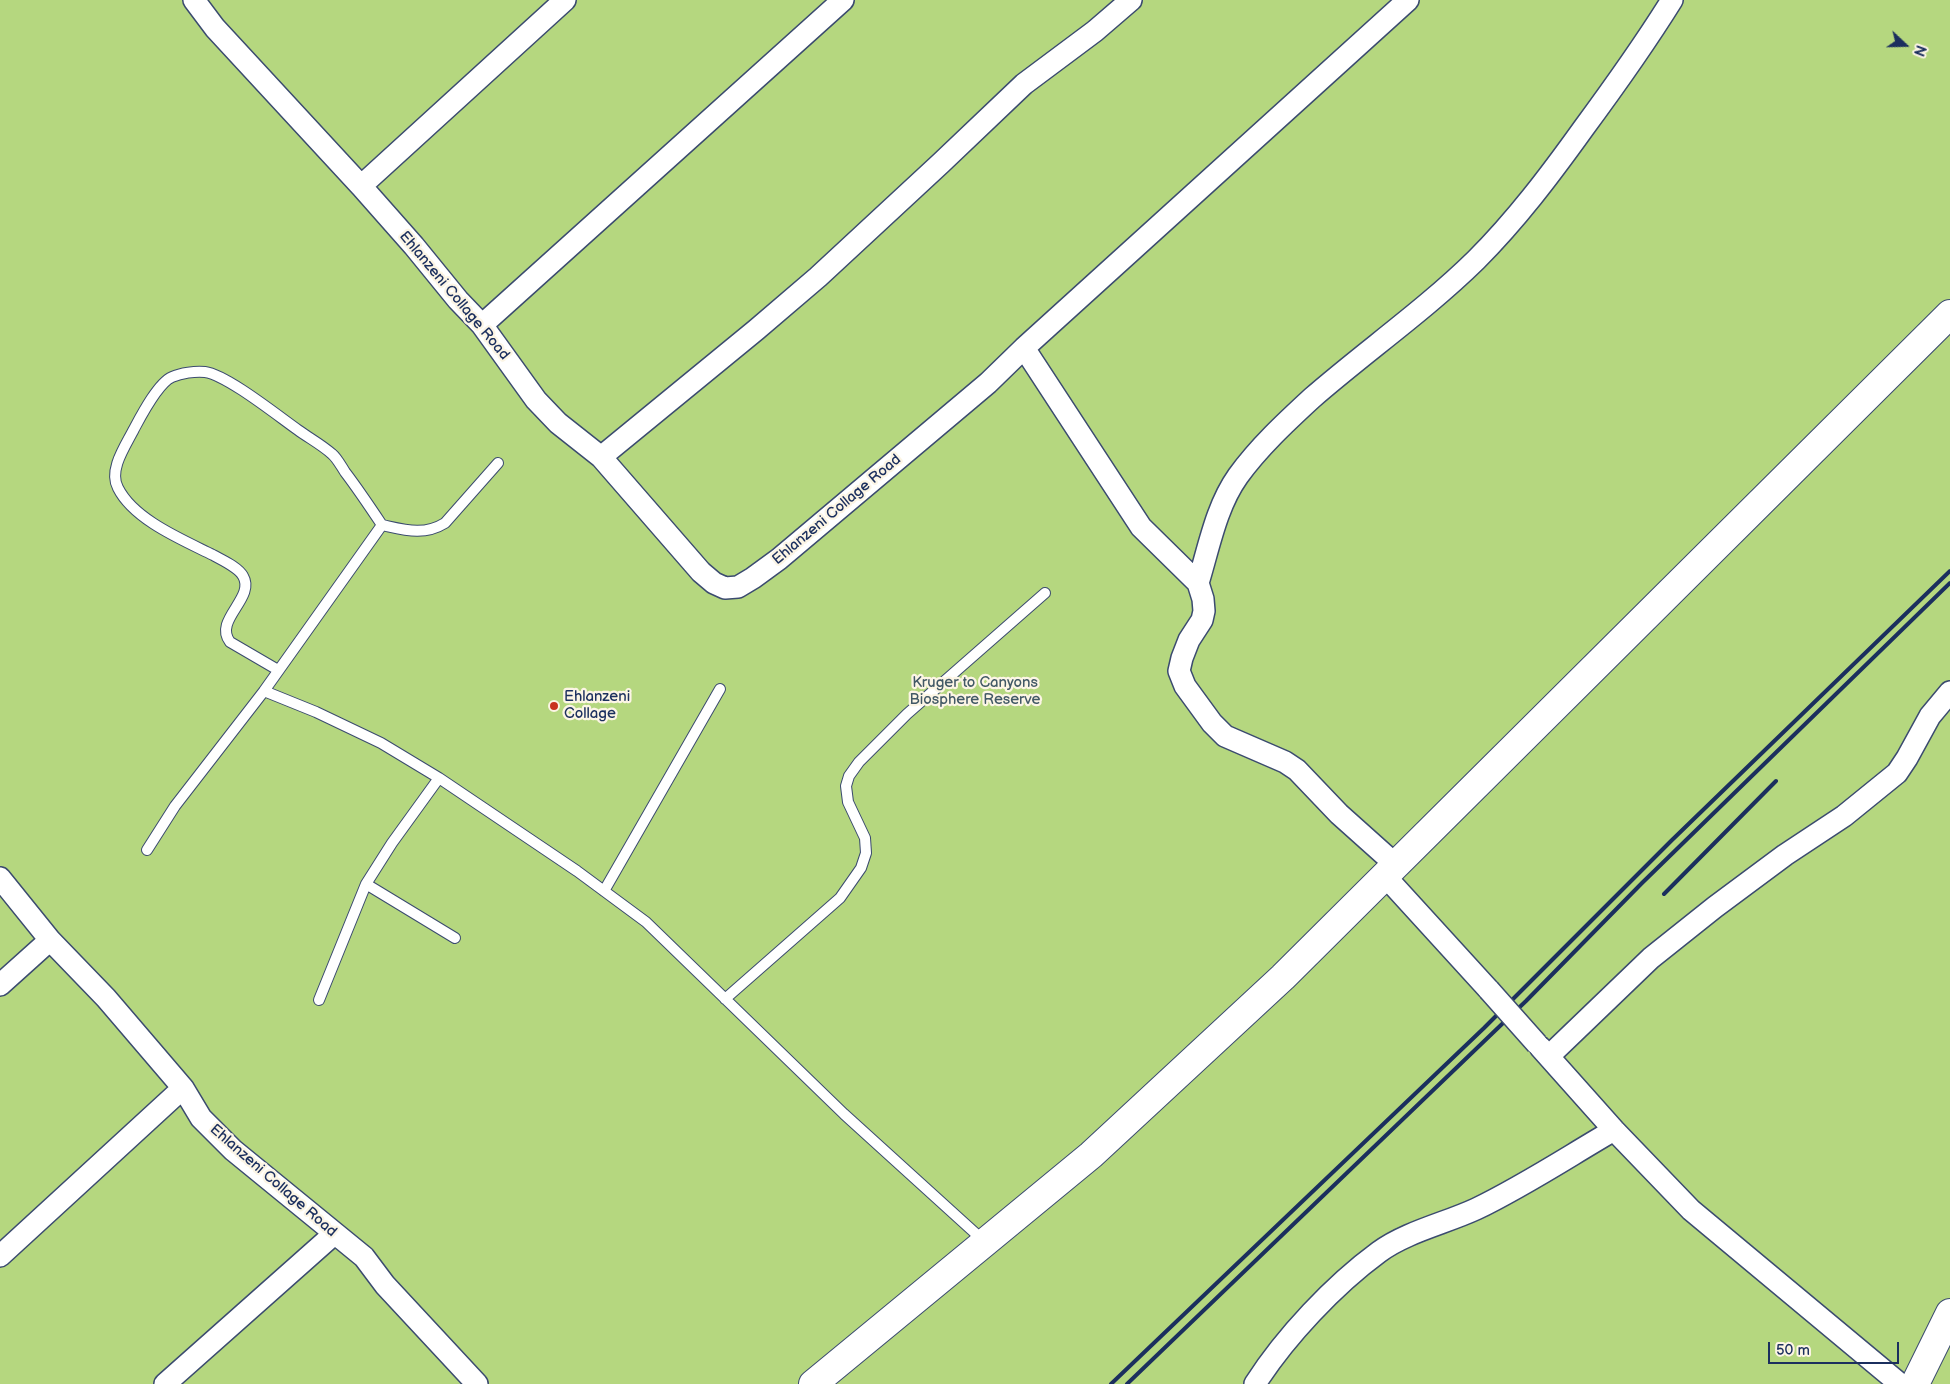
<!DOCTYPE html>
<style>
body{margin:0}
#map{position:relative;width:1950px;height:1384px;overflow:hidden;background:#f2ebd1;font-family:"Balsamiq Sans",sans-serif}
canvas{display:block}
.north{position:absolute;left:1880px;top:20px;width:50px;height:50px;-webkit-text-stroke:4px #fcf5e5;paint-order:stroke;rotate:111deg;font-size:14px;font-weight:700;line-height:20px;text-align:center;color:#1b2f5e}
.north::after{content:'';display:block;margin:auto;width:18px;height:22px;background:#1b2f5e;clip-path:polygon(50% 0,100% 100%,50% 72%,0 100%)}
.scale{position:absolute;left:1768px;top:1342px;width:131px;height:22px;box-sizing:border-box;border:2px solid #1b2f5e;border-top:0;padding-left:6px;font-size:15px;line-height:18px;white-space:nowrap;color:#1b2f5e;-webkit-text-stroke:4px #fcf5e5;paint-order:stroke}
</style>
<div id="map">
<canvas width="1950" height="1384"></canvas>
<div class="north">N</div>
<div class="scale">50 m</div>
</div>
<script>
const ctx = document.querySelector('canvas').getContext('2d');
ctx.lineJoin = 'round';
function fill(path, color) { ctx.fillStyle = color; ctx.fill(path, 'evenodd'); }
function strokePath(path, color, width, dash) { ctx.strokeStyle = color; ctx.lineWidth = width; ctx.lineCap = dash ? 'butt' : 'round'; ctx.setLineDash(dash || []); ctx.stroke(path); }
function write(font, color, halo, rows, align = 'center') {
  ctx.font = font + ' "Balsamiq Sans",sans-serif'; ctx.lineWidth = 4.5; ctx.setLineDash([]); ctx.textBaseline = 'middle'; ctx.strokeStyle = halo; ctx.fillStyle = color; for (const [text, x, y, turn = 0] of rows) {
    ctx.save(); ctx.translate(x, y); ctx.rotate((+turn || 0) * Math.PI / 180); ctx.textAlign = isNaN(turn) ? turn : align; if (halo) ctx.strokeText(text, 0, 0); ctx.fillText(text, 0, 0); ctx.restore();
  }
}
const green = new Path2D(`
 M0,0H1950V1384H0Z`);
const lane = new Path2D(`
 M278,670L230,642C213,620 256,598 243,576C238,567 222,560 213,555C183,540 134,520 118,488C108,470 126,445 134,429C141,416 158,383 172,377C181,373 195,371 205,372C227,375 278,416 298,430C309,438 322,445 332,454C337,458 341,466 345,472C358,489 370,507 382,525C405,530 424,536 445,523L498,463
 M264,691L316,712L381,743L439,778L577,871L646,922L844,1114L985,1242
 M147,850L175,806L264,691L382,525
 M366,884L455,938
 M604,891L720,689
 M725,999L840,898L861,868L866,853L865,838L848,802L846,786L849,776L859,762L907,714L1045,593
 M319,1000L366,884L392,843L439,778`);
const street = new Path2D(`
 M194,0L215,28L361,186L414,246L458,300L482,325L536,400L558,423L601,457L701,572L714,583L725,588L738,587L753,578L779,559L988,383L1024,348L1408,0
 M361,186L565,0
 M482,325L843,0
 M1024,348L1141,527L1198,583L1203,599L1204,611L1202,620L1189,640L1182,658L1179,671L1185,686L1212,723L1225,736L1285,762L1297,770L1339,814L1396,865
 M601,457L756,330L818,277L941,163L1024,84L1095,31L1131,0
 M1198,583C1209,547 1216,507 1238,476C1259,447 1286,422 1312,398C1366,351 1425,310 1476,260C1516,220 1550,175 1583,129C1614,87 1644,45 1672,0
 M1385,876L1489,990
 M0,878L50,940L106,998L183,1088L201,1118L233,1150L364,1257L385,1285L477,1384
 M0,985L50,940
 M1540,1047L1614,1130L1691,1210L1900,1384
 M1549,1056L1651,958L1715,907L1785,855L1844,816L1897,773L1907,758L1930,716L1950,692
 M0,1256L183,1088
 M165,1384L334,1234
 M1255,1384C1285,1337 1334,1285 1379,1252C1406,1232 1446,1223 1476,1209C1524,1186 1569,1156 1614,1130`);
const secondary = new Path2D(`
 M813,1384L1091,1155L1283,977L1950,314
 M1915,1384L1950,1313`);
const rail = new Path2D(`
 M1664,894L1776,781
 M1111,1384L1484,1028L1671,841L1950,571
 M1127,1384L1526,1001L1642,883L1950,583`);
const streetBridge = new Path2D(`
 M1489,990L1537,1044`);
const markers = [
 [554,706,5,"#c8321e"]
];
const streetNames = [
 ["Ehlanzeni Collage Road",454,296,50],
 ["Ehlanzeni Collage Road",837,510,-40],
 ["Ehlanzeni Collage Road",273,1181,41]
];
const parkNames = [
 ["Kruger to Canyons",975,683],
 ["Biosphere Reserve",975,700]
];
const poiNames = [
 ["Ehlanzeni",564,697],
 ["Collage",564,714]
];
fill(green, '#b5d77f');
strokePath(lane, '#3b4b6f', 12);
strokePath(street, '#3b4b6f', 24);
strokePath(secondary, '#3b4b6f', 30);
strokePath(lane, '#fff', 10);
strokePath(street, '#fff', 21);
strokePath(secondary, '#fff', 28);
strokePath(rail, '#1b2f5e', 4);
strokePath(streetBridge, '#3b4b6f', 24, []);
strokePath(streetBridge, '#fff', 21);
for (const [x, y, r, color] of markers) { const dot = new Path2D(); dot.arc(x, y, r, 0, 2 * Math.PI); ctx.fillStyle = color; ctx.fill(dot); strokePath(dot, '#fcf5e5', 2); }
write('15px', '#1b2f5e', '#fcf5e5', streetNames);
write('15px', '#425966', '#fcf5e5', parkNames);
write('15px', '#1b2f5e', '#fcf5e5', poiNames, 'left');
</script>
